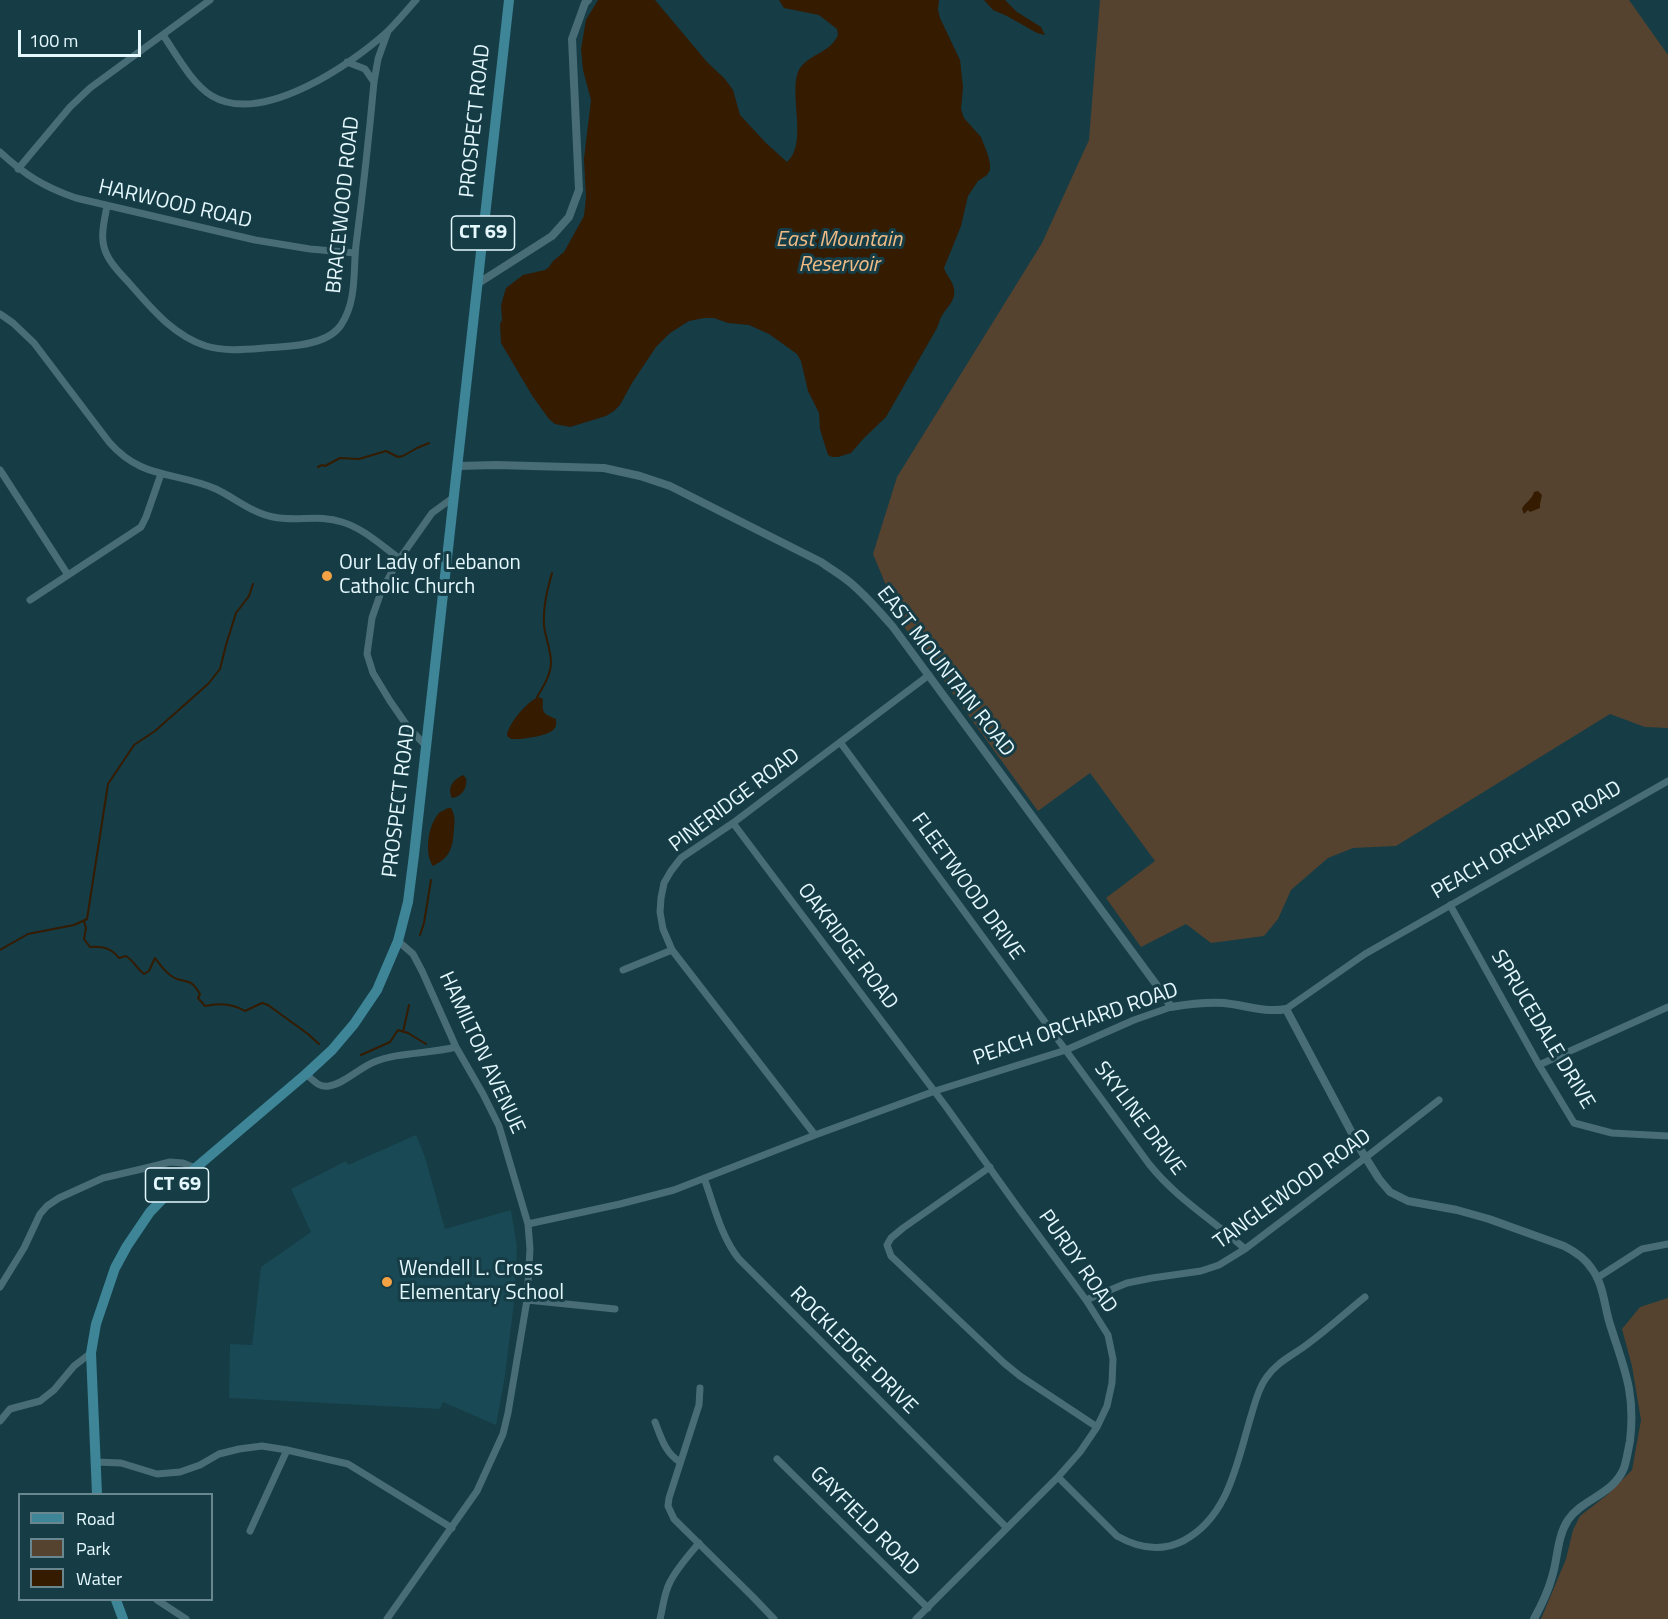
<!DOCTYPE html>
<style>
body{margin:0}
#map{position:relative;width:1668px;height:1619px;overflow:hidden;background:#163c45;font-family:"Titillium Web",sans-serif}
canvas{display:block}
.legend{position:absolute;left:18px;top:1493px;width:195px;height:108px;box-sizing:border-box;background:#163c45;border:2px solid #68878f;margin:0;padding:8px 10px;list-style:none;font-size:18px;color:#e4f8fe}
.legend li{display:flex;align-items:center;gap:12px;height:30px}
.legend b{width:30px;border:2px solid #68878f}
.scale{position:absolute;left:18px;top:30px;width:123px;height:27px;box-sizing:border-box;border:3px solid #e4f8fe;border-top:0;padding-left:8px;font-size:18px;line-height:21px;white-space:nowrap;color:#e4f8fe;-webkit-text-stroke:4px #163c45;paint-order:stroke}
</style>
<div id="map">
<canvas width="1668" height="1619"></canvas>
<ul class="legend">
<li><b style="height:8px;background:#3d8597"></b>Road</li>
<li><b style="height:16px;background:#554330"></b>Park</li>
<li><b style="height:16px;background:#351b00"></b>Water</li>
</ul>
<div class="scale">100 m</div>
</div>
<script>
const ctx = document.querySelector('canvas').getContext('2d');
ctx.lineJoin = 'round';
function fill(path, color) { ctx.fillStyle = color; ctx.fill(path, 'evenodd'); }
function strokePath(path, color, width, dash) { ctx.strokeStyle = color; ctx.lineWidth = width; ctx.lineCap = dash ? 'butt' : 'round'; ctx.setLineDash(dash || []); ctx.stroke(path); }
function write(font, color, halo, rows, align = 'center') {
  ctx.font = font + ' "Titillium Web",sans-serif'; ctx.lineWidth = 6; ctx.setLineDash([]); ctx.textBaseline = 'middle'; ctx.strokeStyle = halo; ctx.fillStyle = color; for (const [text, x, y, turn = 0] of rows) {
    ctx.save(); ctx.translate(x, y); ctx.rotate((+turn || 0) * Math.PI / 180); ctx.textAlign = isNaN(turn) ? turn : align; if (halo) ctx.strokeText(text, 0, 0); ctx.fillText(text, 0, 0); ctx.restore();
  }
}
const built = new Path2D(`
 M416,1135L425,1157L445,1229L511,1210L517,1247L514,1303L505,1376L496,1425L443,1402L440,1409L229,1398L230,1344L252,1345L261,1267L311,1232L291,1189L346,1161L348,1165Z`);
const green = new Path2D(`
 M1100,0H1629L1668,55V728L1645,727L1610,714L1396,846L1353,848L1328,858L1291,890L1278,919L1264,936L1211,943L1186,924L1141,947L1106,898L1155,861L1090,773L1038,811L902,624L873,554L897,477L1042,243L1089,140Z
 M1668,1298V1619H1541L1566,1559L1573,1530L1580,1516L1607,1495L1632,1470L1641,1420L1632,1366L1622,1329L1640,1307Z`);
const water = new Path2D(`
 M598,0H655L707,62L725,79L733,90L740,115L766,143L787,162C808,144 789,95 798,72C806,54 830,54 838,35L837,29L819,15L784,8L779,0H939L938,10L940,18L960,60L963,87L961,109L964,118L981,137L988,155L990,164V170L987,175L978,181L968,196L961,226L944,268C946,275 953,281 954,289C956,300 948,306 943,314C940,318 939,323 937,328L886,417L864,438L851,453L838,457H832L828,455L820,429L819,413L808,391L801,361L797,354L769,334L749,325L728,323L714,318H704L689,321L670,333L656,347L632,383L620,405L614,411L606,416L570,427L555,424L549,419L533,397L501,343L500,324L502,320L501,305L506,288L523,275L545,270L549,267L553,261L564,252L584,216L586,198L584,159L591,100L583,70L581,49L586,20Z
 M984,0H1005L1017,12L1041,27L1045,35L1037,33L1007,16L993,10Z
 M1538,491L1542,495L1540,504V508L1530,512L1528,510L1524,514L1522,509C1525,502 1532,500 1534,492Z
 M539,697L543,699C542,714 543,713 556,719C556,724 557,725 554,729C549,736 520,740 511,739L507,736C507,725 528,700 539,697Z
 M463,775L466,778C468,787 462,797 452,798C447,787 453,780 463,775Z
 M448,808H451C455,815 455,821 454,828C453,847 451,857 433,866C424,853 428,825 439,813C441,811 445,810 448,808Z`);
const stream = new Path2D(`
 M318,467L322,465L325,466L340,458L359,459L386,451L398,457L403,456L417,448L429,443
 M537,697C543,687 551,675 551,662C551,650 545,637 544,625C543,606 547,591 552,573
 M84,921L86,928L84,939L90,947C103,946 111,948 119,958L126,956C134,961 137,969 144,974L149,971L155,958C160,965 168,976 177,979C191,983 191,980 200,994L198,998L205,1006C218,1003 232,1003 245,1011L262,1003L268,1005L308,1034L319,1044
 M420,935L424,923L431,880
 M0,950L28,934L74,925L87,919L108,784L134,745L155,731L208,684L220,669L226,645L236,613L249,596L253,584
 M403,1032L409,1005
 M361,1055L390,1042L398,1030L408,1033L426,1044`);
const minor = new Path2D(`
 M163,35C176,54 192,84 212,96C262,126 352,64 388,31C398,21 407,10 416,0
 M347,62L365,69L374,82
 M0,152C25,175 44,187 76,198L255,240L310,249L355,253
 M18,169L70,107L90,88L210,0
 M107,206C104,222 99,240 107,255C112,266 122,275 130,284C152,309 173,335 206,346C229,353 256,348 279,347C299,346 329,343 341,325C357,301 353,272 356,245C363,191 369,137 374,82L378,59L388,31
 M0,314L13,323L34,343L109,442C142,480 174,471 216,489C235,498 252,513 273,517C296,522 319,514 342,522C363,528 382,546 400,559
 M0,470L68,575
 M30,600L141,527L146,517L161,474
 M840,742L1149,1164C1177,1199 1212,1219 1245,1249
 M427,747L408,727L390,701L373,673L367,654L372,618L381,592L398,561L432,513L454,497
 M733,823L947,1108L1014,1202L1086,1300L1108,1335L1113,1359L1112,1383L1107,1406L1097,1427L1080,1452L1058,1477L916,1619
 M1450,905L1539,1065L1574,1123L1612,1133L1668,1136
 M623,970L672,950
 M1286,1009L1365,954L1668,781
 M1539,1065L1668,1007
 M306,1074C313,1080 319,1088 329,1086C344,1084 359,1068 374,1062C398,1052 429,1054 456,1047
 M815,1135L672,950L663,929L660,912L661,898L664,883L671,871L681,858L733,823L929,675
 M990,1167L903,1228L891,1238L887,1245L891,1256L1004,1363L1020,1376L1097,1427
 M704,1178C714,1205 721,1237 739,1259L1007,1528
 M528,1224L620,1204L674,1190L815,1135L935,1091L1066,1050L1134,1020L1171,1007
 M1597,1278L1642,1249L1668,1244
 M0,1287L24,1248L40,1214L47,1206L59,1198L103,1178L146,1168L170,1162L183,1163L195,1168
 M527,1300L615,1309
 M1086,1300L1127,1283L1152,1278L1201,1271L1219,1265L1245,1249L1365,1158L1439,1100
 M700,1388L699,1405L669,1498L668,1506L674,1519L752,1596L774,1619
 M0,1421L10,1409L40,1401L54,1390L74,1366L91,1353
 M655,1422C661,1437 665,1453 680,1462
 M777,1459L928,1608
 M96,1462L121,1463L157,1474L180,1472L200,1465L219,1454L239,1449L262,1446L287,1450L348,1464L452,1528
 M1058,1477L1117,1536C1138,1548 1161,1552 1183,1541C1229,1517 1237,1462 1251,1416C1255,1403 1258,1389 1266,1378C1276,1363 1291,1356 1305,1346C1326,1331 1345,1313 1365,1297
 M250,1531L287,1450
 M157,1600L186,1619
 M387,1619L477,1491L503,1434L508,1413L527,1300L530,1249L528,1224L499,1126L483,1094L456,1047L422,971L413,954L398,941
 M660,1619C663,1607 664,1593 670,1582C677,1568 689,1555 699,1543`);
const tertiary = new Path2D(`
 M477,284L552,236L569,217L579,190L572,39L585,3L588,0
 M458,466L496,465L604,468L640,476L670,486L821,562C832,570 843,576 853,585C868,598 880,612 893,627L1161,991L1171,1007C1189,1004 1206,1002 1224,1003C1244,1005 1266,1013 1286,1009L1362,1152L1379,1179L1390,1192L1408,1201L1457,1210L1489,1219L1564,1246C1576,1252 1585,1258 1592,1269C1603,1284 1604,1303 1609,1321C1623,1367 1636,1390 1630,1441C1628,1450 1627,1459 1624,1468C1613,1495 1583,1498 1568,1520C1557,1537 1558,1558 1552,1577C1548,1592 1541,1606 1534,1619`);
const primary = new Path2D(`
 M97,1494L91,1353L96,1324L115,1268L127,1246L150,1212L179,1182L306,1074L332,1050L354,1024L377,990L398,941L408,902L414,855L509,0
 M116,1600L123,1619`);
const markers = [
 [327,576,6,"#f4a344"],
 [387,1282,6,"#f4a344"]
];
const shields = [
 [483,233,63],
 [177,1185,63]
];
const shieldNames = [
 ["CT 69",483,233],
 ["CT 69",177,1185]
];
const streetNames = [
 ["PROSPECT ROAD",476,121,-84],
 ["HARWOOD ROAD",175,205,13],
 ["BRACEWOOD ROAD",344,205,-84],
 ["EAST MOUNTAIN ROAD",945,672,52],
 ["PROSPECT ROAD",400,801,-83],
 ["PINERIDGE ROAD",735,801,-37],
 ["PEACH ORCHARD ROAD",1527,841,-30],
 ["FLEETWOOD DRIVE",967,887,54],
 ["OAKRIDGE ROAD",847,947,53],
 ["PEACH ORCHARD ROAD",1076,1025,-19],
 ["SPRUCEDALE DRIVE",1542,1030,59],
 ["HAMILTON AVENUE",481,1053,65],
 ["SKYLINE DRIVE",1139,1119,53],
 ["TANGLEWOOD ROAD",1293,1190,-36],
 ["PURDY ROAD",1077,1262,55],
 ["ROCKLEDGE DRIVE",853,1351,45],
 ["GAYFIELD ROAD",864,1522,45]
];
const poiNames = [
 ["Our Lady of Lebanon",339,564],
 ["Catholic Church",339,588],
 ["Wendell L. Cross",399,1270],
 ["Elementary School",399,1294]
];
const waterNames = [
 ["East Mountain",839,241],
 ["Reservoir",839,266]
];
fill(built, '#184954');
fill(green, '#554330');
fill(water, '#351b00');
strokePath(stream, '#351b00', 2);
strokePath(minor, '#486d77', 7);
strokePath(tertiary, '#486d77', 8);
strokePath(primary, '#3d8597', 10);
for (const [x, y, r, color] of markers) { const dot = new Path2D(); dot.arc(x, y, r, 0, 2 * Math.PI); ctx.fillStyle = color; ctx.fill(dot); strokePath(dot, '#163c45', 2); }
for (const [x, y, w] of shields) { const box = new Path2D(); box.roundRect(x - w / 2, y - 17, w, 34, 4.5); ctx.fillStyle = '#163c45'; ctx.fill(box); strokePath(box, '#e4f8fe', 1.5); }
write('bold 20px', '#e4f8fe', null, shieldNames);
write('21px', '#e4f8fe', '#163c45', streetNames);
write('21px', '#e4f8fe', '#163c45', poiNames, 'left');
write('italic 22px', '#eebb86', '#163c45', waterNames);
</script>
